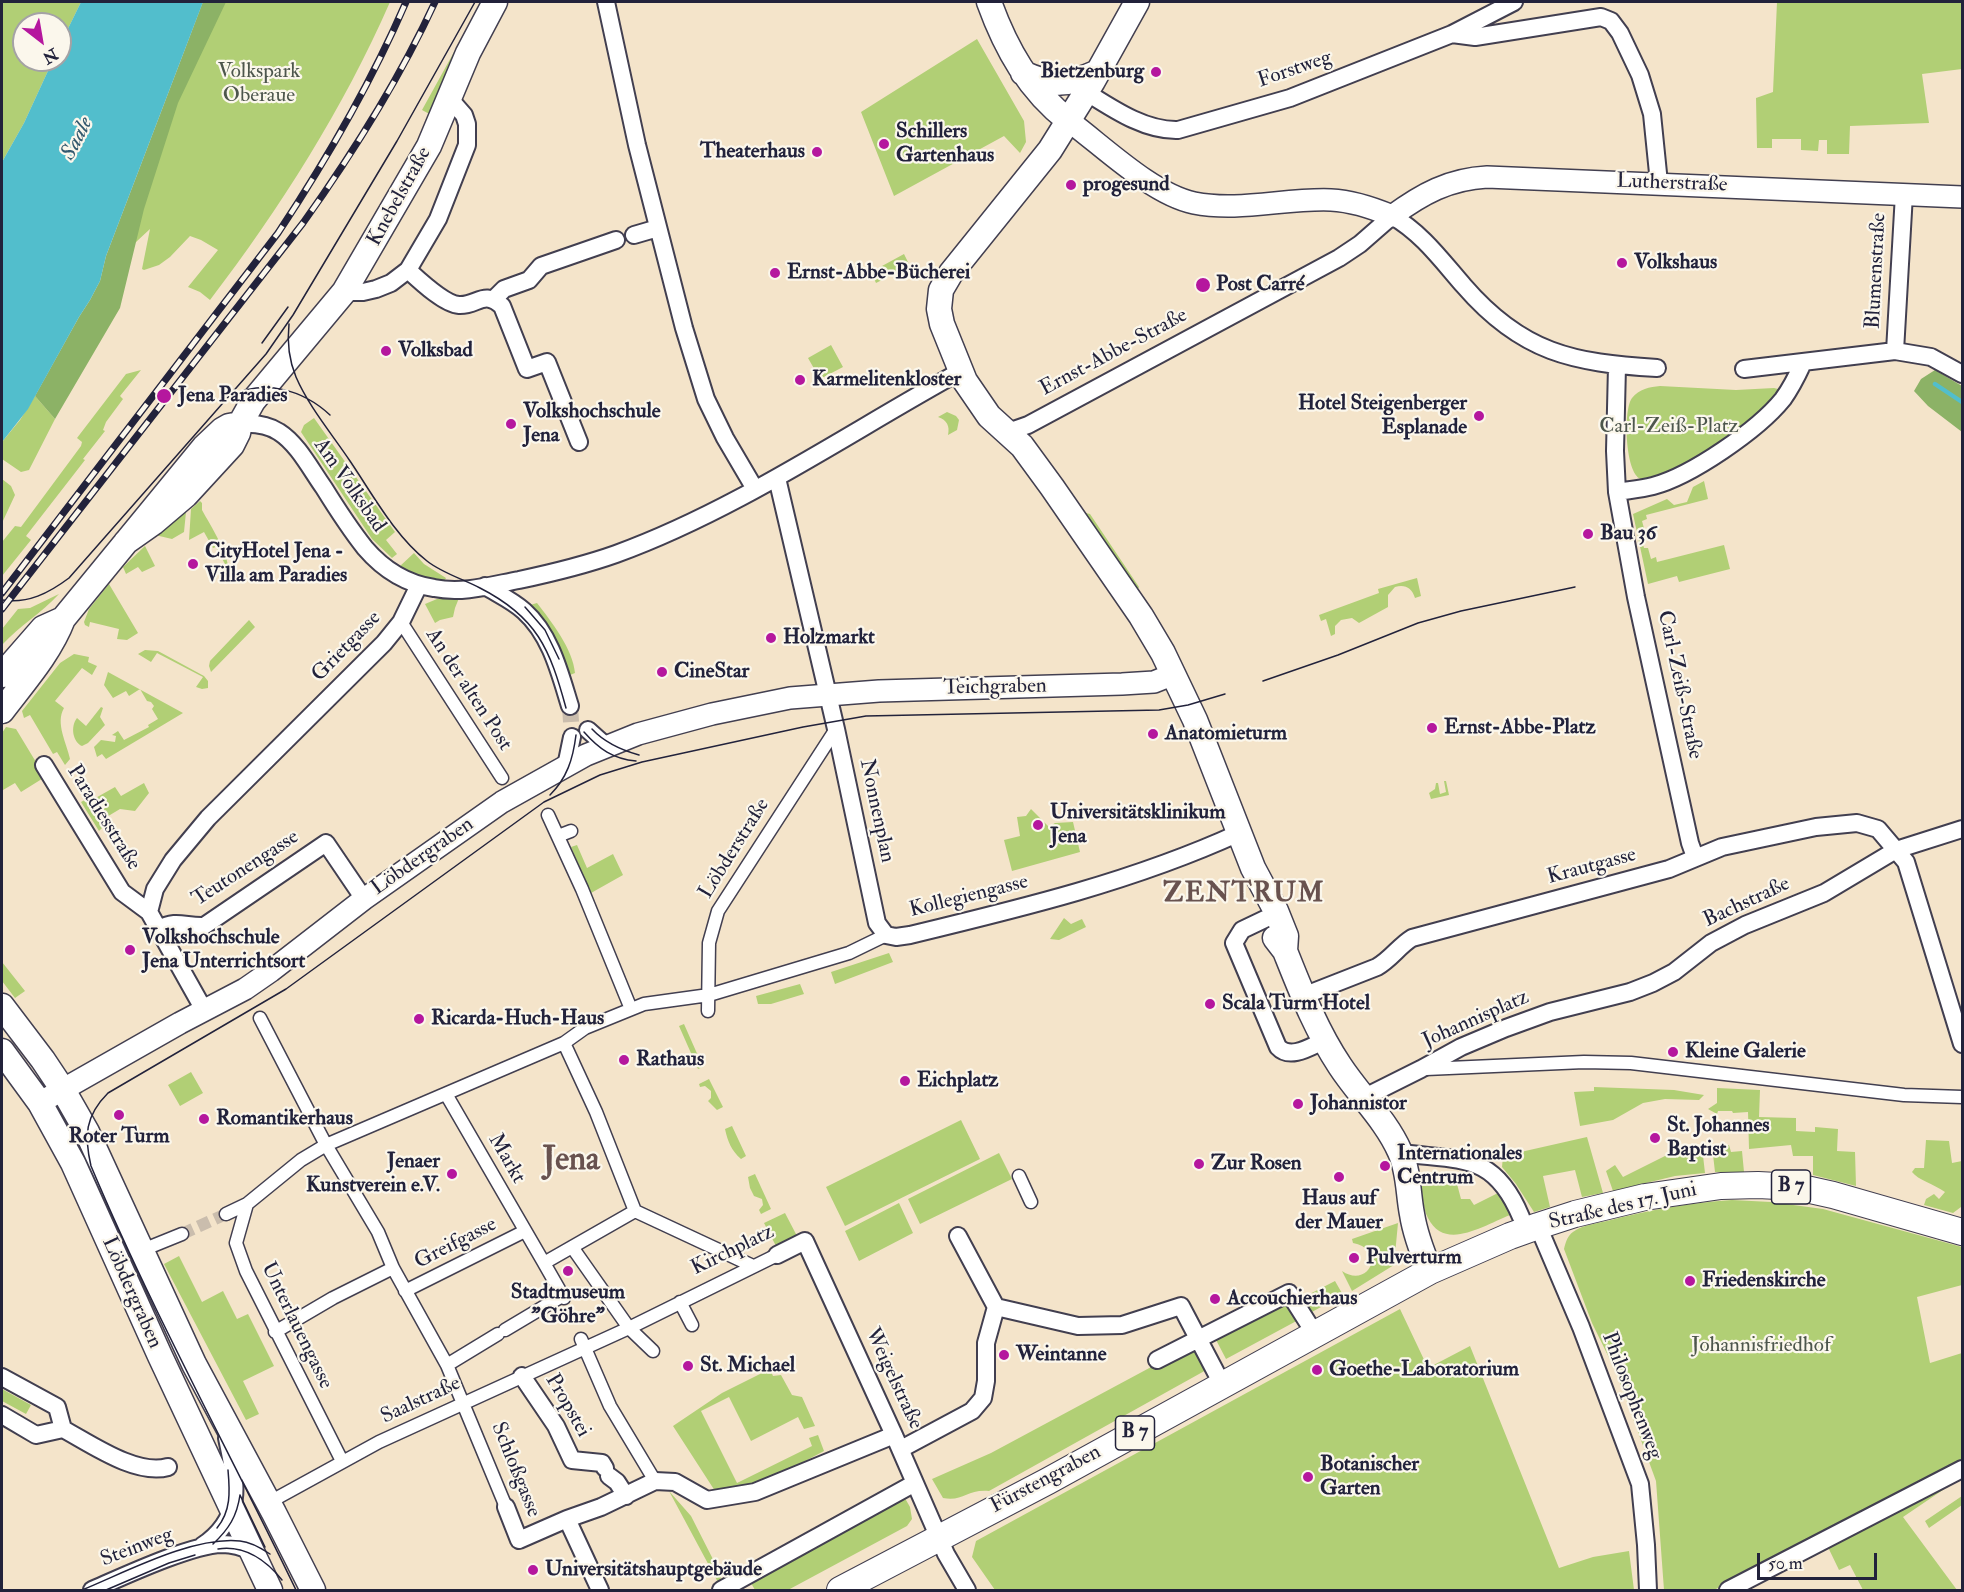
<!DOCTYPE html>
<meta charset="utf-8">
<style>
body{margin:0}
#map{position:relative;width:1964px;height:1592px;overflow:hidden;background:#f4e4ca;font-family:"IM FELL Double Pica",serif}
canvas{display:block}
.frame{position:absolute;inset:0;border:3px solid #22223b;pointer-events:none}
.north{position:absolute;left:12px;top:12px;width:60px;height:60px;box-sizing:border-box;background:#fbf7ec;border:2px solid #a4a2a5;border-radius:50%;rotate:149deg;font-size:16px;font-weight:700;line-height:24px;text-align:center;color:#22223b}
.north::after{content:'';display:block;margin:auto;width:21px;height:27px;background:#b5179e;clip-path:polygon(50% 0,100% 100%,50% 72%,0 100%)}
.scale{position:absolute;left:1757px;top:1553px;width:120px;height:27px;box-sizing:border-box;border:3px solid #22223b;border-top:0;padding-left:8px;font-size:18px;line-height:21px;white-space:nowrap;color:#22223b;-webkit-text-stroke:4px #fbf7ec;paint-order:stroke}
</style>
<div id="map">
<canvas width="1964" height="1592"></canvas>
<div class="frame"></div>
<div class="north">N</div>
<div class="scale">50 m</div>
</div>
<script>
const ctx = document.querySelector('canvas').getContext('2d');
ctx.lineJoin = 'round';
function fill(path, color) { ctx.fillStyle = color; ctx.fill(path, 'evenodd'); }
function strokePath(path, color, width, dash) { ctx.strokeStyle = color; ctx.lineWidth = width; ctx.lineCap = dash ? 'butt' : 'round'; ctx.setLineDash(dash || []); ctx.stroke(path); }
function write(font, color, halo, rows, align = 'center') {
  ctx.font = font + ' "IM FELL Double Pica",serif'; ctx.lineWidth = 4.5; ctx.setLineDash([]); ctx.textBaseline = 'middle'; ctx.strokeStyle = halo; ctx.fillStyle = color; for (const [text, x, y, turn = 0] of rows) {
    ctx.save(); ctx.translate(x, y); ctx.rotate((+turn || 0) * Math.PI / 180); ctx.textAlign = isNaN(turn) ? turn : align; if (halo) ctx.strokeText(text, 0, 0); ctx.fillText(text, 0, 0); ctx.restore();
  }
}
const green = new Path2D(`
 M2,2H81L60,45V24H24V60H53L24,123L2,162Z
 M203,2H390C343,109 281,207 210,300L200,292L188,287L218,250L201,240L190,236L170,257L159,265L144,270L142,269L150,229L136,242L135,184Z
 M1777,2H1962V69L1922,74L1929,123L1850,126L1849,154H1827V140H1819L1818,151L1801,150V139H1772V148H1757L1756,98L1773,92Z
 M470,23L473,25L433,116L422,110Z
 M977,39L1024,121L1026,142L1020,153L1004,136L894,196L861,112Z
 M904,254L910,266L876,283L871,272Z
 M831,345L843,367L820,379L808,358Z
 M141,370L120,396L123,399L106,422L103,430L105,431L83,459L85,460L26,536L31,540L2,576V542L15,526L21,527L81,446L82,442L77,438L126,374Z
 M1660,386L1736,390L1774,388L1778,389V395C1746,424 1714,450 1675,469C1664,474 1653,482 1641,479C1625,474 1623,409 1632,398C1639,389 1650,387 1660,386Z
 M35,396L55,419L29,470L21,472L2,459V442L20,420Z
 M947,412L956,416L959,420L957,430L948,435C950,426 947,420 938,417Z
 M314,418L395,532L386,540L397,554L392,558L372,539L301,432L304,425Z
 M2,479L11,486L15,495L2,523Z
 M1704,481L1708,499L1646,515L1647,519L1642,521L1645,532L1640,534L1644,548H1648L1651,559L1656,557L1657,562L1724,545L1730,569L1679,582L1677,576L1648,584L1633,514L1667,499L1674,505L1687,502L1693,487Z
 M200,501L202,503V510C210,525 232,558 228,575L224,568L226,566L216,547L213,548L204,532L189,540L191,509Z
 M186,512L184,532L172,539L155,535Z
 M1086,513L1090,514L1139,587L1137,591L1085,514Z
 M145,546L155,566L142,572L138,567L126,574L123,567Z
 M414,553L424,564L446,578L444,582L422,578L399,567Z
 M1417,578L1421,596L1415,598C1412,588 1405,584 1395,587L1388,595V607L1359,623L1352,618L1341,620L1335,626V634L1331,636L1326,619L1321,621L1319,615L1379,593L1378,589Z
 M109,584L138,633L127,640L117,639L119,629L90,622L89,627L85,625L84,622L89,609Z
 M59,594C42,613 19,626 2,645V629L18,609L30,608Z
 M450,598H459L455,608L453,617L440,620L435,623L425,604L437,599Z
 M537,603C551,621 573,649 575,673L570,675L550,631L530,605Z
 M249,620L255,627L211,672L209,666L210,661Z
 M145,650L158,651L204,676L208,681V688L202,689L196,687L203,677L157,653L151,662L138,654Z
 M74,654L89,657L88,662L97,666L92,675L82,668L55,701L64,708C55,723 67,744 70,759L65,765L57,752L53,754L30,715L24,718L22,711L60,663Z
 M108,672L183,713L106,759L102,754L97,757L94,747L101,740L115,742L116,736L112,735L118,731L124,740L149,727L148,725L158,719L152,709L154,706L151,702L147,701L140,689L129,696L126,691L113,698L104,685Z
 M101,707L103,708L100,717L105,725L88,743L82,746C73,742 70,727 77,718L86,726Z
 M6,727L16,729L45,777L21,792L15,783L3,790L2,787V733Z
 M1444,781H1446L1449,795L1431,799L1429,793L1435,789L1436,783H1438L1440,794L1446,792Z
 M144,783L149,793L135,811L120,809L100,821L103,827L99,831L81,802L90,797L92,800L115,787L121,796Z
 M1031,809L1049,827L1055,823L1073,822L1080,852L1012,871L1004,840L1020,836L1017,817L1026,816Z
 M577,845L587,868L613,854L623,875L591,893L571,847Z
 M1064,918L1071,924L1082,919L1086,927L1059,940L1050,939Z
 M889,953L893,962L835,984L831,972Z
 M2,962L25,991L15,998L2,981Z
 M800,984L804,994L771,1004H758L756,996Z
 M684,1024L703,1067L698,1069L679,1026Z
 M191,1072L203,1093L180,1106L168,1085Z
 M709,1079L723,1107L717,1110L708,1101L711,1098V1091L705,1086L700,1087L699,1084Z
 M1594,1087L1674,1090L1704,1095L1699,1100L1665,1099L1643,1103L1613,1120L1580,1126L1574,1092L1594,1091Z
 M1717,1088L1760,1090L1759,1117L1796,1118V1131L1815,1132V1127L1838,1129L1837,1151L1855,1152L1856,1186L1813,1175V1156H1793L1791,1145L1749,1149L1748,1112L1733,1113L1732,1111H1718L1717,1114L1708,1109L1717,1103Z
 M961,1120L980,1159L845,1226L826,1187Z
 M732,1126L746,1156L741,1159C731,1150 728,1142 725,1129Z
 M1587,1137L1603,1193L1582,1197L1575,1170L1543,1176L1550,1207L1534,1212L1516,1184L1502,1167L1503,1156Z
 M1926,1140L1949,1141L1952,1163L1962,1161L1961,1207L1953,1213L1924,1205L1926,1199L1934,1194L1939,1199L1945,1192C1934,1184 1918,1180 1912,1172L1915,1168H1924Z
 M1729,1145L1731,1152L1742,1151L1744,1172H1715L1712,1146Z
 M1702,1147L1705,1173L1675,1176L1613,1191L1606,1171L1615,1165L1623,1177L1681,1148Z
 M999,1153L1012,1179L920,1224L908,1199Z
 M755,1174L771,1209L761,1214L759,1210L763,1205L762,1199L754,1196L750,1188L748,1177Z
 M1457,1184L1461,1199H1470L1474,1205L1500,1192L1510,1215C1484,1225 1445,1252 1428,1218C1423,1209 1423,1195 1421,1186Z
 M1732,1200L1771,1202L1823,1209L1962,1247V1285L1917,1297L1930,1363L1962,1353V1460L1714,1590H1664L1656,1481L1616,1372L1592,1323L1564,1249C1566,1241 1568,1234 1576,1230C1584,1225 1598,1223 1607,1221C1649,1210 1689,1203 1732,1200Z
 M899,1203L913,1233L859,1261L845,1231Z
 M785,1213L797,1236L776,1246L764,1223Z
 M1398,1223L1394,1265L1352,1291L1342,1271C1368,1289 1388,1250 1353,1243L1352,1239Z
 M179,1256L202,1302L223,1291L237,1319L248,1314L274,1366L243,1381L259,1414L246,1420L164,1264Z
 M1335,1281L1343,1295L1310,1313L1302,1298Z
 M1278,1301L1292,1303L1302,1318L1226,1359L1214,1336Z
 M1400,1309L1428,1368L1470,1346L1559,1568L1593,1557L1629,1551L1634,1590H995L972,1557L976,1541Z
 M1194,1344L1208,1369L989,1491C967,1489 963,1502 943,1498L932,1479L991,1453Z
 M770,1369L773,1376L781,1375L792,1395L802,1397L815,1426L804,1429L798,1417L751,1441L729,1397L701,1411L737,1483L812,1446L809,1438L818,1435L824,1451L762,1484L715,1491L673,1426L722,1393Z
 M2,1389L31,1405L26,1414L2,1401Z
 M1962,1477L1903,1517L1957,1590H1863L1850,1565L1839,1570L1826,1543Z
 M669,1491L691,1516L721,1575L720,1586Z
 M902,1493L910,1507L912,1519L907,1526L788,1590H755L751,1583Z
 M1962,1496V1505L1929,1528L1925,1521Z`);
const forest = new Path2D(`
 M203,2H226L178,103L144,209L120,308L55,419L35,396L79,317L90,300L100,281L106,256Z
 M1935,370L1962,386V432L1928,406L1914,391L1921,379Z`);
const water = new Path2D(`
 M81,2H203L106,256L100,281L90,300L79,317L28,409L2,442V162L24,123L53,60H60V45Z`);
const stream = new Path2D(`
 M1935,384L1962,402`);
const pedestrianTunnel = new Path2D(`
 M182,1234L226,1214`);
const minorTunnel = new Path2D(`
 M570,706L572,737`);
const pedestrian = new Path2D(`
 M401,622L502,778
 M548,815L582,889L631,1009
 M558,836L571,831
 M708,1011L709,943L718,911L836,729
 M260,1018L326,1145L378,1232L393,1268L447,1365L506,1507
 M564,1043L596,1112L635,1211L753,1266
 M1426,1069L1584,1062L1631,1063L1904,1095L1962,1097
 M446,1094L544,1263L635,1211
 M1019,1176L1031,1202
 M247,1204L236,1243L246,1271L342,1461
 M226,1214L247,1204L301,1160L326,1145L564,1043L585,1028L644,1004L709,995L849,953L886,935
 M572,1247L629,1328L653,1351
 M140,1251L182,1234
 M544,1263L564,1298
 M405,1291L525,1231
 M680,1302L692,1325
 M505,1330L562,1296
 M275,1332L333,1298L393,1268
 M581,1339L610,1406L655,1481
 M447,1365L498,1334
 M277,1498L379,1442L629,1328L777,1255`);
const minor = new Path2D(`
 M606,2L637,145L684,328L706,399L725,438L755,489
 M1452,34L1475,37L1601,17L1611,21L1620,33L1640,75L1652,114L1659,183
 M1086,92C1113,109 1145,131 1178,130L1290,98L1452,34L1514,2
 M634,235L658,228
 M408,270C419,280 444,304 459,305C478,306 483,289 502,306L527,369L547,362L579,442
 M344,292H363L376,289L391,283L408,270L438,219L467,145V124L464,115L450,99
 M494,299L504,289L529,280L541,266L616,240
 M1895,351L1904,194
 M1617,366L1615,451L1617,492L1636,597L1690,843L1695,857
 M1744,369L1895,351L1931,357L1962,374
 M240,424C254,423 267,424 279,432C298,444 311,470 324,488C337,509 350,529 365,548C383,569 407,584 434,588C463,594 492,585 519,580C552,573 585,565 616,554C737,510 848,433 961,371
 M1008,432L1028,425L1339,258L1360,244L1392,216C1422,233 1442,261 1464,286C1522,353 1573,363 1657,368
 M777,478L836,729L877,923L886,935L896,937L910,935C1022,908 1134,881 1239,833
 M1617,492C1629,490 1641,489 1653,486C1691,476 1758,430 1783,399C1791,388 1797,376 1803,363
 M485,586C498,594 513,601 524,611C551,635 560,674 570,706
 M588,730L607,747
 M44,765L122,892L149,912L204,1010
 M566,766L572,737
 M149,912L155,889L173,860L208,818L384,643L401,622L419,585
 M1265,919L1242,930L1234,943L1278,1047C1290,1060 1310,1047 1323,1041
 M159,929C176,919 186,927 204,926L326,843L364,899
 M1303,996L1377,967C1391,959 1399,946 1412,938L1669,869L1722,847L1816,827L1857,823L1878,829L1906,862L1962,1044
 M1363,1098L1421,1069L1461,1047L1506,1028L1550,1012L1630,992L1653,983L1674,972L1711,943L1745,925L1824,893L1896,850L1962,829
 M1401,1153C1461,1161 1494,1152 1521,1217
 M1538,1226L1581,1327L1640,1484L1646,1545L1648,1590
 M777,1255L805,1241L894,1435L946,1554L967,1590
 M996,1307L1078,1326L1122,1325L1181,1306L1222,1384
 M1157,1360L1289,1293L1315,1334
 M522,1376L556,1426L572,1460L602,1463L605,1468
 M2,1377L57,1407L63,1429L36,1435L2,1415
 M63,1429C91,1444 136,1476 168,1467
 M901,1449L972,1411L983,1398L986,1381V1343L996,1307L958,1236
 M609,1476L617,1482L626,1496
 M506,1507L519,1540L567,1519
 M202,1546C245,1517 236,1482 227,1438
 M92,1590C122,1577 190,1545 222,1544C233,1544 243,1547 253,1552
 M600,1590L567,1519L601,1507L655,1481L675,1482L707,1500L755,1492L894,1435
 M721,1590L915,1483
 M1728,1590L1962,1469`);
const tertiary = new Path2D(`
 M1069,121C1104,147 1152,194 1194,203C1239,212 1286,198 1331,200C1352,201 1373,208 1392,216C1422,194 1449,179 1487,177L1962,197
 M48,1098L180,1023L245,989L271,971L364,899L502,802L586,755L638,734L712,714L790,698L879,691L1122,684L1154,682L1174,674`);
const secondary = new Path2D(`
 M989,2C1006,49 1029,90 1069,121
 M1137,2L1093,81L1050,150L951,273L941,290L939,309L942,324L965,381L989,416L1022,446L1052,487L1141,616L1163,653L1195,720L1253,868L1276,911L1286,936L1285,951
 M1023,73C1053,87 1069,85 1098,72
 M126,542L153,523L186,495L232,445L238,433L240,424L253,401L344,292L429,146L468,53L495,2
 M2,675L43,628L63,619
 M2,711C24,682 50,653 63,619L204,447L222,430L229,426L240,424
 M1275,938L1285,951C1301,991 1316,1030 1340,1066C1359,1095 1386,1120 1400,1152C1409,1171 1408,1194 1412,1214C1415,1234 1422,1252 1430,1271
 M2,1006L43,1060L63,1090L87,1132L194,1364L274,1513L313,1590
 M2,1051L40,1103L73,1163L160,1356L270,1590`);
const primary = new Path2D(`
 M840,1590L1048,1481L1430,1271L1510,1236L1538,1226L1575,1214L1645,1197L1721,1186L1758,1185L1797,1187L1833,1195L1962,1232`);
const tram = new Path2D(`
 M289,324C287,342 289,360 296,377C309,407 332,434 350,461C373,495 395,536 427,561C442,573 463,579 480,588C537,617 550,649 566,708
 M262,343L288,307
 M231,395C266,379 303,390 330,415
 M2,600C28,604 49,593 69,578L266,354L293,315L397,141L475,2
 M525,607L545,630L559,659
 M1263,681L1338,655L1418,623L1461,611L1575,587
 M592,729C605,743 621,750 639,755
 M584,732C599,749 613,759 636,761
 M550,795C567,778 573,759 576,735
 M240,1495L265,1547
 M217,1528C231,1511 230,1492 228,1470
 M213,1544C229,1529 237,1516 240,1495
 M218,1549C244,1545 266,1560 282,1580
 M82,1590C126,1572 193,1536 240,1541C251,1542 261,1548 270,1554
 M106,1590L169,1563L195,1555
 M296,1590C228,1449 152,1311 91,1166C84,1136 85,1116 108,1093L286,989L544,802L600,775L642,762L803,727L866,716L1159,710L1188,705L1225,694`);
const rail = new Path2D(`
 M2,593L278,233C327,159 371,83 406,2
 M2,609L303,223C353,153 399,80 435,2`);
const markers = [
 [1156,72,6,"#b5179e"],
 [884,144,6,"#b5179e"],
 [817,152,6,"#b5179e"],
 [1071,185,6,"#b5179e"],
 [1622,263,6,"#b5179e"],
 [775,273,6,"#b5179e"],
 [1203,285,8,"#b5179e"],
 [386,351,6,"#b5179e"],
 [800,380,6,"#b5179e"],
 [164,396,8,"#b5179e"],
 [1479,416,6,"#b5179e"],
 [511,424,6,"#b5179e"],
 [1588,534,6,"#b5179e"],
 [193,564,6,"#b5179e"],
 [771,638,6,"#b5179e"],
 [662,672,6,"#b5179e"],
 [1432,728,6,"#b5179e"],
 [1153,734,6,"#b5179e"],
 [1038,825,6,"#b5179e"],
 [130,950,6,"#b5179e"],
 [1210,1004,6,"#b5179e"],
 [419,1019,6,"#b5179e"],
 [1673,1052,6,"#b5179e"],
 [624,1060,6,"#b5179e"],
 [905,1081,6,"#b5179e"],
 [1298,1104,6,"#b5179e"],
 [119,1115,6,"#b5179e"],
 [204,1119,6,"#b5179e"],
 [1655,1138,6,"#b5179e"],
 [1199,1164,6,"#b5179e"],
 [1385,1166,6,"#b5179e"],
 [452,1174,6,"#b5179e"],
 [1339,1177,6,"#b5179e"],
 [1354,1258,6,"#b5179e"],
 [568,1271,6,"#b5179e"],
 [1690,1281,6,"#b5179e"],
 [1215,1299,6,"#b5179e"],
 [1004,1355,6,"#b5179e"],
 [688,1366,6,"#b5179e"],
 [1317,1370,6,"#b5179e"],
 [1308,1477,6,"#b5179e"],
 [533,1570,6,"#b5179e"]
];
const shields = [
 [1791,1187,39],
 [1135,1433,39]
];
const shieldNames = [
 ["B 7",1791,1187],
 ["B 7",1135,1433]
];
const streetNames = [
 ["Forstweg",1295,70,-19],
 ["Lutherstraße",1672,184,2],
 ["Knebelstraße",400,197,-61],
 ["Blumenstraße",1877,271,-87],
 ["Ernst-Abbe-Straße",1114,353,-28],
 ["Am Volksbad",349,486,55],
 ["Grietgasse",347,647,-46],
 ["Carl-Zeiß-Straße",1679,685,78],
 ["Teichgraben",995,688,-1],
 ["An der alten Post",468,690,57],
 ["Nonnenplan",876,811,78],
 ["Paradiesstraße",103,818,58],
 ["Löbderstraße",735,849,-58],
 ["Löbdergraben",423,857,-35],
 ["Krautgasse",1592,867,-15],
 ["Teutonengasse",246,869,-33],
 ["Kollegiengasse",969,897,-14],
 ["Bachstraße",1747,903,-25],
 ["Johannisplatz",1476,1020,-24],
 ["Markt",506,1159,60],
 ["Straße des 17. Juni",1623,1207,-13],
 ["Greifgasse",456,1244,-27],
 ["Kirchplatz",733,1251,-26],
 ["Löbdergraben",131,1293,66],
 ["Unterlauengasse",296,1326,64],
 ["Weigelstraße",893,1379,65],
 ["Philosophenweg",1631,1396,69],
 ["Saalstraße",421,1401,-25],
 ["Propstei",567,1406,60],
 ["Schloßgasse",515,1470,68],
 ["Fürstengraben",1046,1480,-28],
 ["Steinweg",137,1548,-21]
];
const parkNames = [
 ["Volkspark",259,72],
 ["Oberaue",259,96],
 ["Carl-Zeiß-Platz",1669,427],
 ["Johannisfriedhof",1761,1346]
];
const poiNames = [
 ["Bietzenburg",1144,72,"right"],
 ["Schillers",896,132],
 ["Gartenhaus",896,156],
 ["Theaterhaus",805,152,"right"],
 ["progesund",1083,185],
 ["Volkshaus",1634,263],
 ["Ernst-Abbe-Bücherei",787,273],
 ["Post Carré",1216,285],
 ["Volksbad",398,351],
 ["Karmelitenkloster",812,380],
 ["Jena Paradies",178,396],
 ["Hotel Steigenberger",1467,404,"right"],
 ["Esplanade",1467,428,"right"],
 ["Volkshochschule",523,412],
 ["Jena",523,436],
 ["Bau 36",1600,534],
 ["CityHotel Jena -",205,552],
 ["Villa am Paradies",205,576],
 ["Holzmarkt",783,638],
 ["CineStar",674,672],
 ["Ernst-Abbe-Platz",1444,728],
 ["Anatomieturm",1165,734],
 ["Universitätsklinikum",1050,813],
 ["Jena",1050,837],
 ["Volkshochschule",142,938],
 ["Jena Unterrichtsort",142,962],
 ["Scala Turm Hotel",1222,1004],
 ["Ricarda-Huch-Haus",431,1019],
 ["Kleine Galerie",1685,1052],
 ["Rathaus",636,1060],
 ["Eichplatz",917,1081],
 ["Johannistor",1310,1104],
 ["Romantikerhaus",216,1119],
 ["St. Johannes",1667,1126],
 ["Baptist",1667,1150],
 ["Roter Turm",119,1137,"center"],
 ["Internationales",1397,1154],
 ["Centrum",1397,1178],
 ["Jenaer",440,1162,"right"],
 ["Kunstverein e.V.",440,1186,"right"],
 ["Zur Rosen",1211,1164],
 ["Haus auf",1339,1199,"center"],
 ["der Mauer",1339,1223,"center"],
 ["Pulverturm",1366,1258],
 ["Friedenskirche",1702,1281],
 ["Stadtmuseum",568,1293,"center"],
 ["\"Göhre\"",568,1317,"center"],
 ["Accouchierhaus",1227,1299],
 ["Weintanne",1016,1355],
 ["St. Michael",700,1366],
 ["Goethe-Laboratorium",1329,1370],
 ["Botanischer",1320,1465],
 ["Garten",1320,1489],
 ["Universitätshauptgebäude",545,1570]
];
const waterNames = [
 ["Saale",78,139,-63]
];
const districtNames = [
 ["ZENTRUM",1244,895]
];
const townNames = [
 ["Jena",571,1162]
];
fill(green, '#b1cf75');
fill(forest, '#8cb266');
fill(water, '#52becc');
strokePath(stream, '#52becc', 4.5);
strokePath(pedestrianTunnel, '#cabdad', 12, [12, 6]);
strokePath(minorTunnel, '#cabdad', 16, [16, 8]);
strokePath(pedestrian, '#423f50', 15);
strokePath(minor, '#423f50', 20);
strokePath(tertiary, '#423f50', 24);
strokePath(secondary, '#423f50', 27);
strokePath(primary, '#423f50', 28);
strokePath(pedestrian, '#fff', 12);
strokePath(minor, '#fff', 16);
strokePath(tertiary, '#fff', 21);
strokePath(secondary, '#fff', 24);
strokePath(primary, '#fff', 26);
strokePath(tram, '#22223b', 1.5);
strokePath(rail, '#22223b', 7);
strokePath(rail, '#fbf7ec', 4.5, [14]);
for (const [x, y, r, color] of markers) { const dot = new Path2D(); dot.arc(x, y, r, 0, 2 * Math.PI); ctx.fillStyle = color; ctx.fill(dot); strokePath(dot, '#fbf7ec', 2); }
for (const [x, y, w] of shields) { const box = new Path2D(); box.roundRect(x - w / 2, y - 17, w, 34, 4.5); ctx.fillStyle = '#fbf7ec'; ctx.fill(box); strokePath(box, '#22223b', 1.5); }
write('bold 20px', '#22223b', null, shieldNames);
write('21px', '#22223b', '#fbf7ec', streetNames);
write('21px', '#4d564c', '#fbf7ec', parkNames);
write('bold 21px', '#22223b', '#fbf7ec', poiNames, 'left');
write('italic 22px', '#33596e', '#fbf7ec', waterNames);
ctx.letterSpacing = '1.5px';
write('bold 27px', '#68524f', '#fbf7ec', districtNames);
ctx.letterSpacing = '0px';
write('bold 33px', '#68524f', '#fbf7ec', townNames);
</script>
